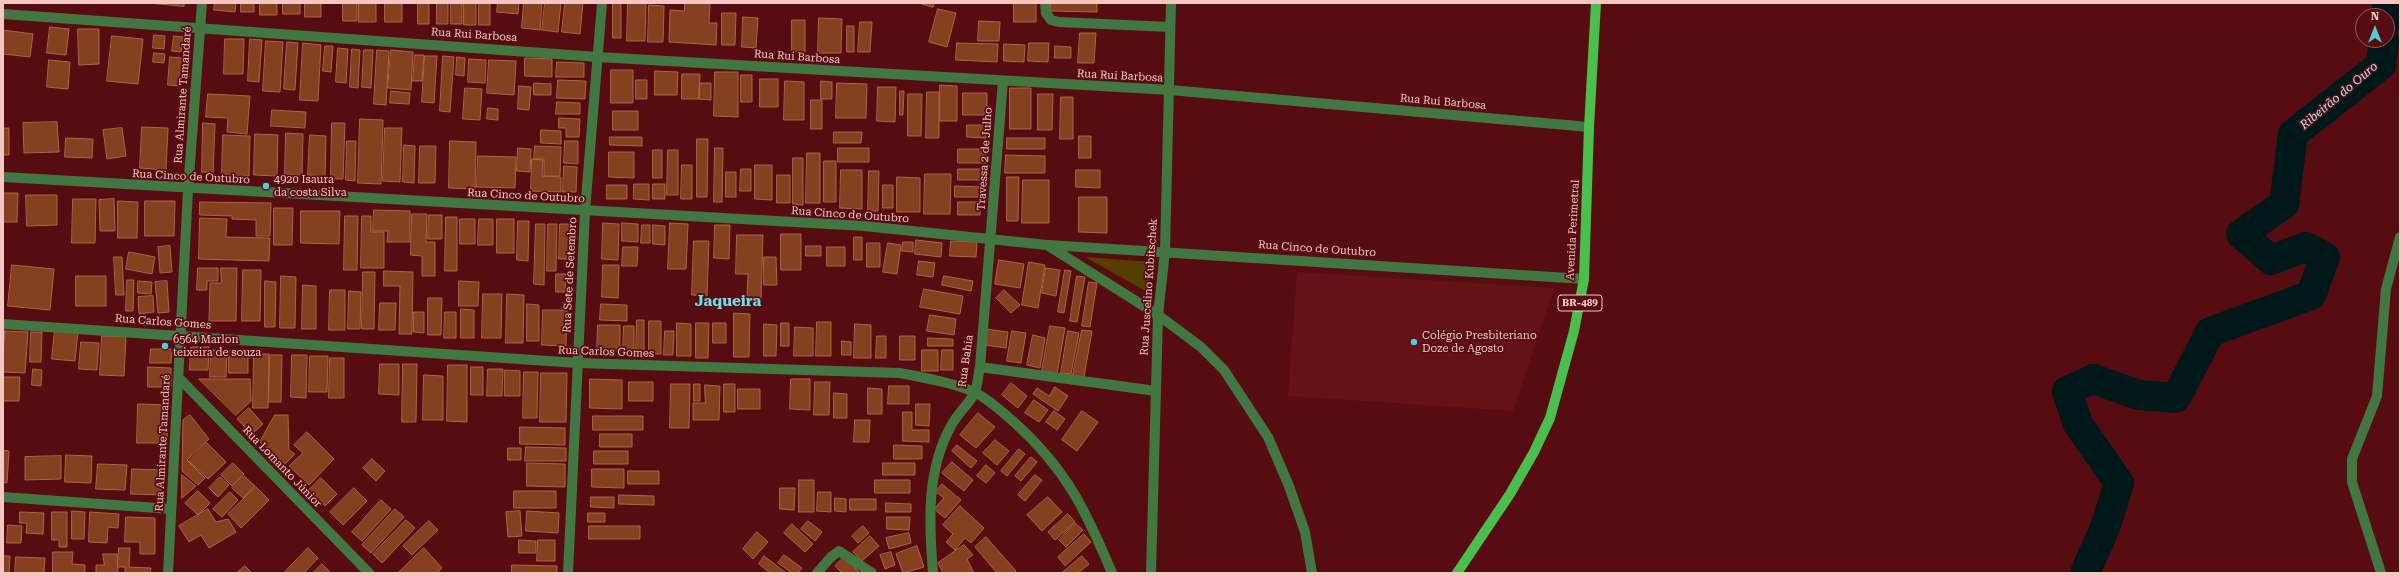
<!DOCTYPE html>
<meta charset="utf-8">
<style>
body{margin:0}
#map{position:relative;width:2403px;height:576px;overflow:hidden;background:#560c11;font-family:"Roboto Serif",serif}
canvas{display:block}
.frame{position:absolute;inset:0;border:4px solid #f5c7c3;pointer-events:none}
.north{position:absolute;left:2355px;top:8px;width:40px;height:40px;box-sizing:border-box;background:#560c11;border:1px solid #965758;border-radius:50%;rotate:0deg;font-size:11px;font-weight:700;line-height:16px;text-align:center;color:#f5c7c3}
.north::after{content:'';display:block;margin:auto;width:14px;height:18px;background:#52cbd7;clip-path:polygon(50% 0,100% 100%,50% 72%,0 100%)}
</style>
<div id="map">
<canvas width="2403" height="576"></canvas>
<div class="frame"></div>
<div class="north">N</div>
</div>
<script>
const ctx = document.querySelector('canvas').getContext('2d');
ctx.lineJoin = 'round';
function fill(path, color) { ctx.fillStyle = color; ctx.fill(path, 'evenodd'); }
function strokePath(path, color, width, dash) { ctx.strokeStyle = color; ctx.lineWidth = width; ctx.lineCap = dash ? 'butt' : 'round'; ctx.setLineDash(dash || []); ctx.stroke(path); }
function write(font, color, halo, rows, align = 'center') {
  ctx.font = font + ' "Roboto Serif",serif'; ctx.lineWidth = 3.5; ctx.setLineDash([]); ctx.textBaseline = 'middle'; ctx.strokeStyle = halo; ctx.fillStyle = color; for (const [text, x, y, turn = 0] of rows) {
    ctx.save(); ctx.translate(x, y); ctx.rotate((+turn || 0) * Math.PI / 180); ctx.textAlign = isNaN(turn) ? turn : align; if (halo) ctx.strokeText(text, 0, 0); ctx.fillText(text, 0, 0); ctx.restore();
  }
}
const built = new Path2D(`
 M1297,272L1554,288L1513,411L1288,396Z`);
const green = new Path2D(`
 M1085,257L1151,262L1147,292Z`);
const river = new Path2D(`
 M2387,21L2389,4L2387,3
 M2085,573L2106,525L2119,483L2078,424L2067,391L2093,379L2139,395L2176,398L2210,332L2311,295L2325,257L2306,247L2271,260L2241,234L2284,204L2293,134L2381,65L2384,40`);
const building = new Path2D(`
 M149,3H184V6Z
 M215,3H236L235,12L214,10Z
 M241,3H254V12H241Z
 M260,3H277V15H260Z
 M283,3H300V14H283Z
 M305,3H321V17H305Z
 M343,3H357V21H343Z
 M359,3H376V22H359Z
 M385,3H402V22H385Z
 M418,3H429V24H418Z
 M437,3H448V24H437Z
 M451,3H462V24H451Z
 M464,3H476V25H464Z
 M479,3H490V25H479Z
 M498,3H519L518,14L497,12Z
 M524,3H542L540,30L522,28Z
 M545,3H561L558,32L542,30Z
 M565,3H583L580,34L562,32Z
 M613,3H621V38H613Z
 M628,3H646L645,41H627Z
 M685,3H710L709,23H717L716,45L669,42L670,10L684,11Z
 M919,3H934L933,7Z
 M1014,3H1036V22H1014Z
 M1051,3H1097V12L1051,11Z
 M649,5L664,6L663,42H648Z
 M938,9L956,13L947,47L929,42Z
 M722,13H736L735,45H722Z
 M743,17L758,18L756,48L742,47Z
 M819,18L842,19L841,53H818Z
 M792,20H805V52H792Z
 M979,21L1000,22L999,41H978Z
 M860,22H872L870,52H858Z
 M847,26H854V52H847Z
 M50,27L69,29L66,55L47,53Z
 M78,29H99V64L79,65Z
 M3,30L33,34L30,57L3,54Z
 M1080,33H1096L1094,63H1078Z
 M154,35L165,36L164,49L153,48Z
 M112,36L143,39L138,84L107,81Z
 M174,36L183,37L181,52L172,51Z
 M225,39H244L243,74H224Z
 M250,39L262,40L259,82L248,81Z
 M266,41L283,42L280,92L263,91Z
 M287,42L298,43L295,90L284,89Z
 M303,43L321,45L318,101L300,100Z
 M957,43L998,44L997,62L956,60Z
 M1029,43H1049L1048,62L1028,61Z
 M1004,44L1025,45L1024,62L1004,61Z
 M325,46H333L331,72L323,71Z
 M1055,46L1071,47V58H1055Z
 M338,48L348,49L346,83L336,82Z
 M352,49L360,50L358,88L350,87Z
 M364,50H373L371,88L362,87Z
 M377,50L389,51L386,105L374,104Z
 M391,50L413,52L411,90L388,88Z
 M154,53L165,54L164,63L153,62Z
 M415,55H424L422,81H413Z
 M425,56H437L434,103L422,102Z
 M443,56L454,57L450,112L440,111Z
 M170,57L183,58L181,86L168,85Z
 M457,57L465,58L464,76L456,75Z
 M525,58L552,59V77L525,76Z
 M469,59L486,60L485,83L468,82Z
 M49,60L70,62L68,89L47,87Z
 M489,60L516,61L514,95L487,93Z
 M557,62L584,63V77H556Z
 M611,70H633V103H611Z
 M655,71L678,72L677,95H655Z
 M715,72H738V117L714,116Z
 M682,74H700L699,99H682Z
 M741,75H752V102H741Z
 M760,79H778V107H760Z
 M558,80L586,81L585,99L557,98Z
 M636,80H647V99H636Z
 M785,81L804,82V120H784Z
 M821,81L832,82V99H821Z
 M534,83L551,84V95H534Z
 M700,83H711V100L699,99Z
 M837,83L867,84L866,118H836Z
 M940,85L957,86V121H940Z
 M519,86L531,87L529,110L518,109Z
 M878,87H896L895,122L877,121Z
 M465,88L482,89L480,120L463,119Z
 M1010,88H1031V129H1010Z
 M391,91L410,93L409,104L390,103Z
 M900,91H904L903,115H900Z
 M927,92H939V138H926Z
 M963,93H987V115H963Z
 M208,94L250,96L247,134L227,132L228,118L206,117Z
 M908,94H922L921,136H908Z
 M1038,94H1053L1052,130H1038Z
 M1061,97H1073V139H1060Z
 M811,100H822V129H811Z
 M557,102L580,103V114H556Z
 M488,108L498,109V120L487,119Z
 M272,110L306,112L305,128L271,126Z
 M613,111H638V130H613Z
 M559,118L580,119L579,137H566V128H559Z
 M360,119L383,120L381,184L358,183Z
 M57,122L59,152L24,153L23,123Z
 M203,123L215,124L213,173L202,172Z
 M332,123H345L343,179H331Z
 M967,125H986V138L967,137Z
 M142,127L168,128L166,170L140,168Z
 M3,128H9V155H3Z
 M122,128L126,156L107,159L103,130Z
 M385,128H402L400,182L383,181Z
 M541,130L561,131V144L541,143Z
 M834,132H862L861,143H834Z
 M286,133L303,134L302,175L285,174Z
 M255,134L278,135L277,176L254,175Z
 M223,135L250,136L249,176L222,175Z
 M310,135L326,136L325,176L308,175Z
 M1079,136H1091V158H1079Z
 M610,137H642V146L610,145Z
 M66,138L93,139L92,158L65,157Z
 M1007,138H1045V149H1007Z
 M697,139H708L707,197H697Z
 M347,141H356L355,181L346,180Z
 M450,141L476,142L475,189L449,188Z
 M565,141H578V164L564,163Z
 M404,145L415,146L414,183L403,182Z
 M420,146H436L435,183H419Z
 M535,146L561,147L560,176H544V159H534Z
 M518,148L531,149L530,172L517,171Z
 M715,148H723L722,202H714Z
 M838,148H869V162H838Z
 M958,149H986V163H958Z
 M653,150H662V178H653Z
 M668,150H678V195H667Z
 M609,152H634V178L609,177Z
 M807,153H820V203H806Z
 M1006,155L1045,156V173H1005Z
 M478,156L516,157L515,188L477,187Z
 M793,158H803V205L793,204Z
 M532,159L543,160L542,176L561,177V192L531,191Z
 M824,161H836V202H824Z
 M682,165H692V199H681Z
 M755,165H772V200L755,199Z
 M564,166L577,167L576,192H563Z
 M741,169H751V191H740Z
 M958,169H987V180H958Z
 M841,170H862V209L840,208Z
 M1076,170H1100V188L1076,187Z
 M869,171H879L878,211H868Z
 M726,172H736V197H726Z
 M925,174H951L950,214H924Z
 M777,175H790V203H777Z
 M897,177L920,178V212H897Z
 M1007,177H1019L1018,221H1007Z
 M1023,180H1049V223H1022Z
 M634,184H649V200L634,199Z
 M653,184H665V199H653Z
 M607,185H627V199H607Z
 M883,185H893V208H883Z
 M955,186L981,187V197H955Z
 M3,193H18L17,222H3Z
 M26,195H57V225L27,226Z
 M1079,197H1107V233L1079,232Z
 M73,199H96L95,243H72Z
 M114,199L115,231H100L99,200Z
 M118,201L138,202L137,238H118Z
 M145,201H175L174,236H145Z
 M200,202L271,203L270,236H256V220L232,219V216L200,215Z
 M958,202H980V215H958Z
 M274,208H293L292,245H274Z
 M374,210L410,211V242H387L388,231H373Z
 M301,211H340L339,244L301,243Z
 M412,214H427L426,242H435V276H422V256L411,255Z
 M429,215H442V239H428Z
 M345,216H358L357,270H344Z
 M362,216H371V232H384V268H361Z
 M446,217H457V271H445Z
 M200,218L227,219L226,237L270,238L269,261L199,259Z
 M460,219H475V244H460Z
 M479,219H493V245H478Z
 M497,219H514V253H497Z
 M518,221H529L528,261L517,260Z
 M603,223L619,224L618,260L602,259Z
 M622,223L638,224V242L622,241Z
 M670,223L688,224L686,269H668Z
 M536,224H545L544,285L534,284Z
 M548,224H557L556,271H547Z
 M560,224H569L568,259H559Z
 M642,225H650V243H641Z
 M653,225L665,226V245L653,244Z
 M715,225H730L729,259L714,258Z
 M781,234H801V270H781Z
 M737,235H763L761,298H747L748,274H736Z
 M854,237H862V260H854Z
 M916,240L942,243L941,257L915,254Z
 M694,241H709L707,296L692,295Z
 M951,241L977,242L976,257L950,256Z
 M903,242H913V252L902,251Z
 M867,243H880V267H867Z
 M888,243L901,245L897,274L883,272Z
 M170,246L172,272L160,273L158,247Z
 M806,246H821V256H806Z
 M623,247H638L637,266H622Z
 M827,247H845V266H827Z
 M129,252L155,257L152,274L126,269Z
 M114,257H122L124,295H116Z
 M764,257H776L777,285H764Z
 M999,260L1024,264L1020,288L995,284Z
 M919,261L935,263L933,277L917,275Z
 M1029,262L1045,265L1038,308L1022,305Z
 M12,265L54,269L50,310L8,306Z
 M603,265H619L618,298L602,297Z
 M198,268H218V281H207V290H197Z
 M221,268H237L236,321H209L210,283H221Z
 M1046,268L1060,270L1056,296L1042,293Z
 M243,270H261L260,321H242Z
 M1065,270L1071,271L1064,313L1058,312Z
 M384,271L413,272L412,334H399L400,286H384Z
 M363,272H375L374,329H362Z
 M556,274H566L565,292H556Z
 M76,276H106V306H76Z
 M281,276L296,277L295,328H280Z
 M944,276L973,281L971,291L942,285Z
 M1077,276L1085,277L1077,322L1070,321Z
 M127,280H134L133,311H126Z
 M138,281L152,282L151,294L138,293Z
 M167,281L169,312L158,313L155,282Z
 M265,281L276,282L275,327H265Z
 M459,281L479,282L478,306H459Z
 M1089,282L1097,283L1090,327L1082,326Z
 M303,285L316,286V329H302Z
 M924,289L963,296L960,314L920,307Z
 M330,290H345V330H329Z
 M1004,290L1020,305L1011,313L996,298Z
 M349,291L361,292L360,329H348Z
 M483,294H502L501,338H482Z
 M507,294L524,295L523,343H506Z
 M153,296L154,312L139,314L138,297Z
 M428,298H442L441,335H428Z
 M380,303H396L395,330H379Z
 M527,304L539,305V341H527Z
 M601,304L627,305V321L600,320Z
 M461,309L474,310V338H461Z
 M543,310H567L566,346L542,345Z
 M414,312H424V333L414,332Z
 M445,312H456V338H444Z
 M734,313L750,314L749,357H734Z
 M930,315L956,319L954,335L927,331Z
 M637,320H644V353H636Z
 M649,321H661V354H649Z
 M817,322H831V356H816Z
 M677,323L691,324V356H677Z
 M696,323H709L708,358H696Z
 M713,323H726V343H713Z
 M781,323H789V346H781Z
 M764,324L777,325L776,356H764Z
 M855,324L871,325V358H854Z
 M598,325H620V352H597Z
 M624,326H634V351H623Z
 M1050,326L1065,328L1057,374L1042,371Z
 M795,327L813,328V356H794Z
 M986,329L1008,332L1006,348L984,345Z
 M3,330L5,331L3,346Z
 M55,330L78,332L75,361L52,359Z
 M1082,330L1092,331L1084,377L1073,375Z
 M5,331L28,332L25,373L3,372Z
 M665,331H674L673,355H664Z
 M1012,331L1026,333L1021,363L1007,361Z
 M1068,331L1079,333L1071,374L1061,373Z
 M31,332H42L41,362H30Z
 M1033,335L1045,338L1040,368L1027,365Z
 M102,336L126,337L124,376L100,375Z
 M877,336H886V358H876Z
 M900,336H915V360H900Z
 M928,338L953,339V346H928Z
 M842,341L851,342V355H842Z
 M81,342L99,343L97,370L79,369Z
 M191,347H209L208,370H190Z
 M151,349H172L171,363H150Z
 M211,350L227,351L226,377H210Z
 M922,350H938V371H922Z
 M942,350H953V370H941Z
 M229,351L248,352V373H229Z
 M254,354H269L268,408H253Z
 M270,355H282L281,402H269Z
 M292,355H307L306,398L291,397Z
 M310,356H328L327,392H309Z
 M330,358H344V398H329Z
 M380,364H399V395L379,394Z
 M403,364H417L416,422H402Z
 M448,365H467V422L447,421Z
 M148,367L171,368V387H148Z
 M471,367H483V395H471Z
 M33,369L42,370L41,386L32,385Z
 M488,369H503L502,396H487Z
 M505,370L520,371V396H505Z
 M524,372H538L537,418H523Z
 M541,373H567L566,422H540Z
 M424,375L443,376V420H423Z
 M4,377H20L19,401H3Z
 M199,379H250L251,401L236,415Z
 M590,379L622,380V409L590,408Z
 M791,379H810V410L790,409Z
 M629,382H653V401H629Z
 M815,382H830L829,415H814Z
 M1011,383L1027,396L1018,408L1002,395Z
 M671,384H690L689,428H670Z
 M694,384H700V401H694Z
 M724,384H735V412H724Z
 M705,385L720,386L719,420H693V403H705Z
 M889,386H909V404H888Z
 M1055,387L1068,396L1058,411L1033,394L1037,388L1049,396Z
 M868,388L882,389V414H868Z
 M738,389H760V409H738Z
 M834,393L847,394V418H834Z
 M1034,400L1048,410L1039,422L1025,413Z
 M138,404L168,405L167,443H137Z
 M916,404H930L929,426L916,425Z
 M249,408L263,424L252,434L237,419Z
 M1054,411L1065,419L1057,430L1046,422Z
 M1082,411L1098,422L1077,451L1062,440Z
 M903,412H912V430H929V442L903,441Z
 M978,413L995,427L976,448L960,435Z
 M190,415L209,439L187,460L205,478L198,485L182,471L183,420Z
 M275,415H288L289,450L295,454L285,464L260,442Z
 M593,416H643V430H593Z
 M855,420H870L869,442H854Z
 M520,427L565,428V445L520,444Z
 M307,432L334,459L309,485L289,466L303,453L294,445Z
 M600,434H632V447H600Z
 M995,440L1009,451L997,465L983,453Z
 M207,443L226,462L208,479L189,461Z
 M894,445L922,446V459H894Z
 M957,445L977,461L971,468L952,451Z
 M526,447L566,448V461H525Z
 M508,448H521V460H508Z
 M1019,449L1025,454L1007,476L1001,471Z
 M3,450L9,451L7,483L3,482Z
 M594,451H628V464H594Z
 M66,455L92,456L91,483L65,482Z
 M61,456V479L25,480V457Z
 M1031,457L1037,462L1021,481L1015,476Z
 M372,459L385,471L376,481L363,468Z
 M952,462L973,480L964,491L942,473Z
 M233,463L244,474L232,486L221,475Z
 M527,463L565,464V487L527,486Z
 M883,463H915V475H883Z
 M98,464L127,465L125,490L96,489Z
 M986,465L995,473L986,483L977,476Z
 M132,469L163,470V495L131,494Z
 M592,469H624V488L592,487Z
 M628,471H659V484H628Z
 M182,475L196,486L182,498Z
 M1035,475L1042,480L1025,501L1018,495Z
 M244,476L255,486L243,498L232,488Z
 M220,477L229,485L218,497L209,488Z
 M321,478L337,494L325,506L309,490Z
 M799,480H814V512H799Z
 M875,480H910V493H875Z
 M942,484L961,500L945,518L934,509L944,498L936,492Z
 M256,487L269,500L241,528L228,514Z
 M354,488L367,501L343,525L330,512Z
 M780,488H795L794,510L780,509Z
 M198,491L210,503L198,515L185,503Z
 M514,491H556V508H514Z
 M230,492L238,500L222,517L213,509Z
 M818,492H831V512L817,511Z
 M619,495L654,496V505L619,504Z
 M591,497H614V508L591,507Z
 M1048,497L1062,512L1042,531L1027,515Z
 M835,498L846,499V512L835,511Z
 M850,499H876V510H850Z
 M381,500L391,509L362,541L352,532Z
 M886,503L911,504V512H886Z
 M960,506L984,528L971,543L965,538L955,550L946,542L953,534L943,525Z
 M208,509L216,522L228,519L236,532L209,548L201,535L189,542L179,526Z
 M395,509L404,517L371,553L362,545Z
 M72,511L85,512L84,539H72Z
 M520,511L522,536L508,537L506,512Z
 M527,511L559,513L558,533L526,531Z
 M20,512L44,513L43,534L26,533L27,523H20Z
 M52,512H67V547H59V540H52Z
 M90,512L119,514L118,528L108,527L107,543L89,542Z
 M588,513H605V522H588Z
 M1068,514L1075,522L1055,540L1048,532Z
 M126,517L155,518V554H140V542H125Z
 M887,517H910L909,530L887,529Z
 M406,520L415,528L382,563L373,554Z
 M429,521L438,530L412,555L403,546Z
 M808,521L822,532L815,541L801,529Z
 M1075,523L1083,530L1066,547L1059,540Z
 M792,524L813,544L805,552L784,533Z
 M8,525L22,526L21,543H7Z
 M589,526H640V539H589Z
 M863,526L869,533L858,543L852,536Z
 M757,532L768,542L753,559L743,549Z
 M909,533L911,543L889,549L886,538Z
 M1084,534L1091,542L1065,566L1058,557Z
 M870,536L879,546L862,561L853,552Z
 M986,537L1016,571L1014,573H997L975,547Z
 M519,540L536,541V553H519Z
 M538,540H555V561H537Z
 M964,545L973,555L967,559L974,573H943L938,563Z
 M917,546L924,567L903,573L896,554Z
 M119,548H130L129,567L151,568L150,573H125V567H118Z
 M308,548L318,558L304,573H284Z
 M424,548L442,568L437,573H398Z
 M53,552H73L72,564L85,565V573H53Z
 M891,552L895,565L885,569L880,555Z
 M103,554H117L118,573H96V565H104Z
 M784,555L802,568L798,573H792L778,563Z
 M3,556H10L9,573H3Z
 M764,556L786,573H770L759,564Z
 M1082,556L1089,564L1078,573H1062Z
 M16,557L45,558L44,573H15Z
 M844,557L860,573H842L835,566Z
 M322,564L331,573H313Z
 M512,565L557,566V573H512Z
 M245,566L252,573L238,572Z`);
const minor = new Path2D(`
 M1045,3L1046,13L1051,20L1059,22L1170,27
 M3,14L598,57L1170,90L1589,127
 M3,177L864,226L1047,245L1158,315L1201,347L1224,370L1268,437L1289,486L1305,532L1312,573
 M1049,245L1584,279
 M3,324L578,363L900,373C925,378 951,382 974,392C989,399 1003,413 1015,423C1067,470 1086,511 1112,573
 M980,367L1156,391
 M179,378L369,573
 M3,497L171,509
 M168,573L188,190L202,3
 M568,573L585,211L602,3
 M817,573L831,557L839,551L872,573
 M933,573C929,524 926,471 951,426C957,414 968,405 974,394C978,386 978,375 980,367L1003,81
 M1151,573L1158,315L1165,251L1171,3
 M2381,573L2352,482V459L2377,396L2386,289L2400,237`);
const major = new Path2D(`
 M1457,573L1510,494L1534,452L1550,418L1574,331L1584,279L1589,127L1596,3`);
const markers = [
 [266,186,4,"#52cbd7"],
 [1414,342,4,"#52cbd7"],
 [165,346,4,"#52cbd7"]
];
const shields = [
 [1580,303,44]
];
const shieldNames = [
 ["BR-489",1580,303]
];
const streetNames = [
 ["Rua Rui Barbosa",474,35,4],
 ["Rua Rui Barbosa",797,57,4],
 ["Rua Rui Barbosa",1120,76,3],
 ["Rua Almirante Tamandaré",183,95,-86],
 ["Rua Rui Barbosa",1443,102,5],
 ["Travessa 2 de Julho",985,159,-86],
 ["Rua Cinco de Outubro",191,177,3],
 ["Rua Cinco de Outubro",526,196,3],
 ["Rua Cinco de Outubro",850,215,4],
 ["Avenida Perimetral",1573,230,-87],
 ["Rua Cinco de Outubro",1317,249,4],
 ["Rua Sete de Setembro",570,275,-87],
 ["Rua Juscelino Kubitschek",1149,287,-86],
 ["Rua Carlos Gomes",163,322,4],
 ["Rua Carlos Gomes",606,352,2],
 ["Rua Bahia",966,361,-82],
 ["Rua Almirante Tamandaré",163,443,-87],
 ["Rua Lomanto Júnior",282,467,46]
];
const poiNames = [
 ["4920 Isaura",274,180],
 ["da costa Silva",274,193],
 ["Colégio Presbiteriano",1422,336],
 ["Doze de Agosto",1422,349],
 ["6564 Marlon",173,340],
 ["teixeira de souza",173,353]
];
const waterNames = [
 ["Ribeirão do Ouro",2339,96,-40]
];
const districtNames = [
 ["Jaqueira",728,302]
];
fill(built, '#641216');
fill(green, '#563d00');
strokePath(river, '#01181a', 30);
fill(building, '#854020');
strokePath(building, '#ae6545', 1);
strokePath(minor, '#437742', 10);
strokePath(major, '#4bbf4d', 10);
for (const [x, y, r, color] of markers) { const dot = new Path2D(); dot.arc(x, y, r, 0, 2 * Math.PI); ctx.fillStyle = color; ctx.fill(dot); strokePath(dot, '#560c11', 1.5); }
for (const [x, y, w] of shields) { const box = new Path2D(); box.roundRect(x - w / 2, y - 8, w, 16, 3); ctx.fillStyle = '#560c11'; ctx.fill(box); strokePath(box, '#f5c7c3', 1); }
write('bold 10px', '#f5c7c3', null, shieldNames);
write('11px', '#f5c7c3', '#560c11', streetNames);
write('11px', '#f5c7c3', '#560c11', poiNames, 'left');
write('italic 12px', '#a1edf4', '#560c11', waterNames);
write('bold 15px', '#71dde7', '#560c11', districtNames);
</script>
